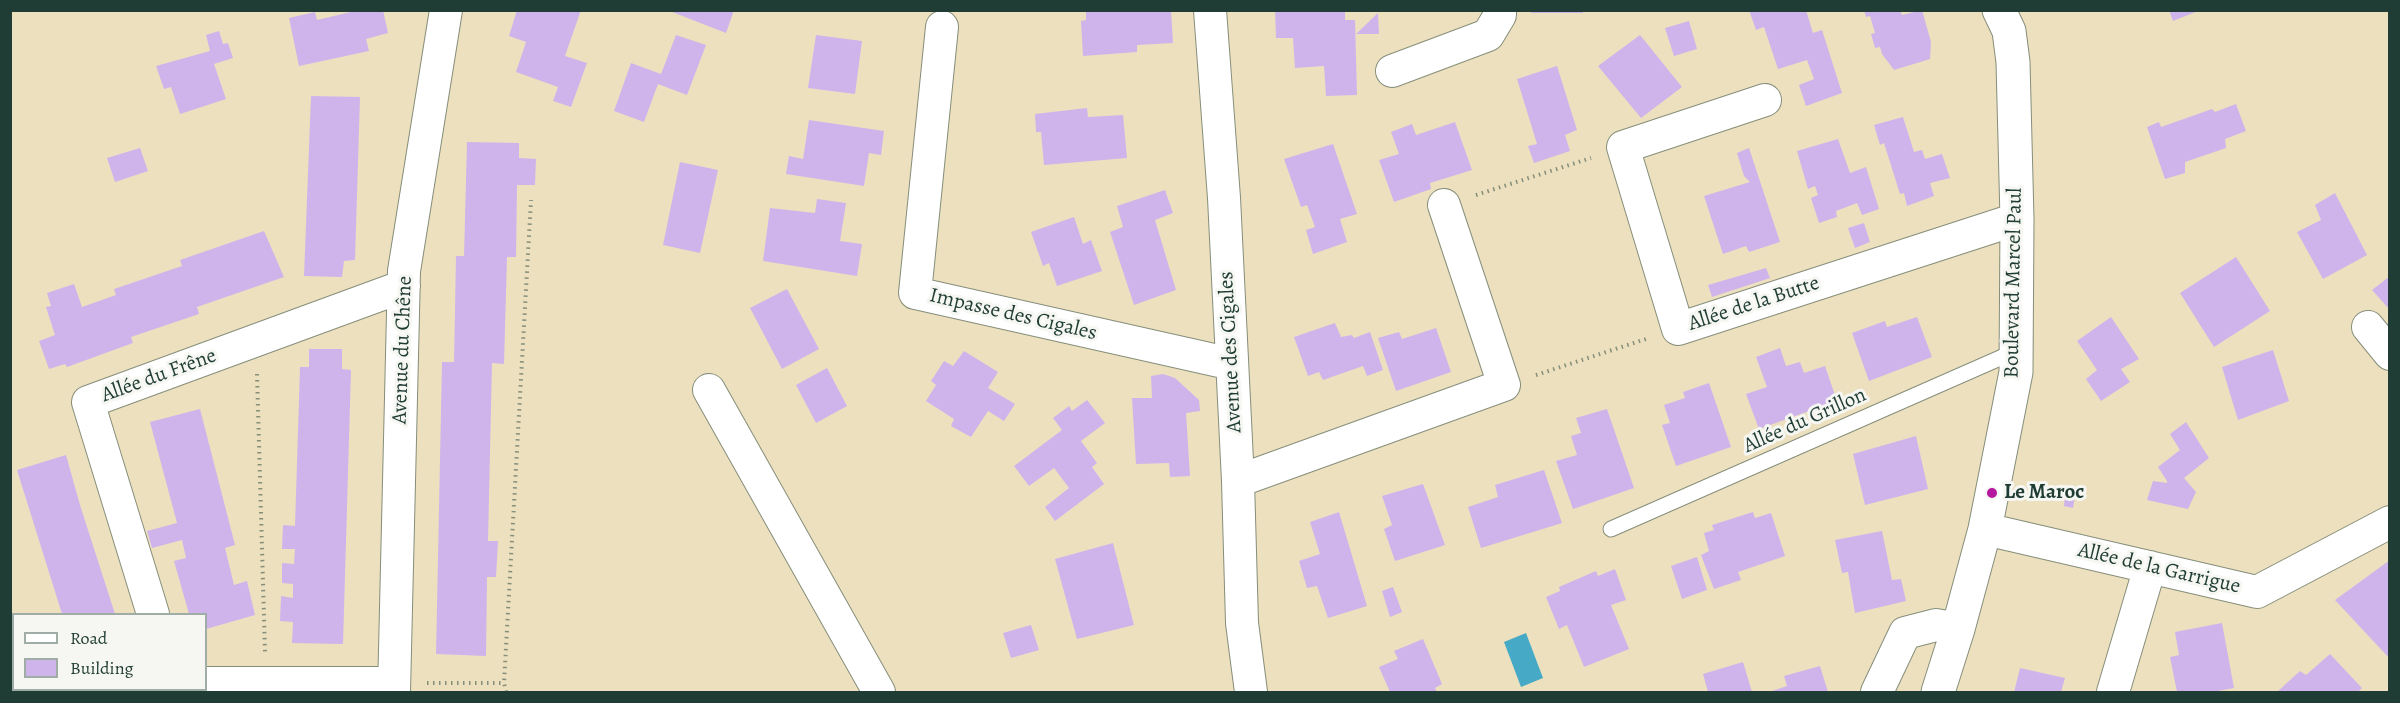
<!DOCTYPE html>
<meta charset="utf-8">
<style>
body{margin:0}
#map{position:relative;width:2400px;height:703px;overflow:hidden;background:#ece0bf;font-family:Alegreya,serif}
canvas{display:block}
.frame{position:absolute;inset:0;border:12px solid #1f3d34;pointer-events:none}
.legend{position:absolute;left:12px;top:613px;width:195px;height:78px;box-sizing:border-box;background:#f6f6f2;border:2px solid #a0aca6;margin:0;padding:8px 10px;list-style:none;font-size:18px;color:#1f3d34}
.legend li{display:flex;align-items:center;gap:12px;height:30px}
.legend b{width:30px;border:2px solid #a0aca6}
</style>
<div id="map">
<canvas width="2400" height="703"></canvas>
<div class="frame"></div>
<ul class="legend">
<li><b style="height:8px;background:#fff"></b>Road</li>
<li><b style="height:16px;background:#cfb4ec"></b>Building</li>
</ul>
</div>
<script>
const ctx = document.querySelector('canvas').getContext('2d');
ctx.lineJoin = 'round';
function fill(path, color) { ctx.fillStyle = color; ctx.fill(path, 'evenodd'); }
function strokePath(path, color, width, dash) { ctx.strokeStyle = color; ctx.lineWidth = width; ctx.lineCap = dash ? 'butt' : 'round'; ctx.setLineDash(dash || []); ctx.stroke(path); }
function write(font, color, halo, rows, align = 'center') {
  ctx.font = font + ' Alegreya,serif'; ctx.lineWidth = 6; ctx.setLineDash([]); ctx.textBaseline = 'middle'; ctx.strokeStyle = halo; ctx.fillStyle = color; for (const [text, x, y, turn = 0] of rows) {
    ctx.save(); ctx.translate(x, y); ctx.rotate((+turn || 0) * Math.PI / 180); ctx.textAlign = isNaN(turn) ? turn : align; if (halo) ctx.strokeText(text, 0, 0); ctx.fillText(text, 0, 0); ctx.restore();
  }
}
const water = new Path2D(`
 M1526,633L1543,678L1521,687L1504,642Z`);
const building = new Path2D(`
 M359,10H383L388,33L366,39L369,51L299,66L289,18L315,12L317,20Z
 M517,10H581L565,56L587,63L571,107L553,101L558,87L516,72L526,42L509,36Z
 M667,10H734L726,33Z
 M1086,10H1171L1173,43L1137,45V52L1083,56L1081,21L1086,20Z
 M1275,10H1345V20H1355L1357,95L1326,96L1324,66L1295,68L1293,38H1276Z
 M1531,10H1583V13H1531Z
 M1749,10H1806L1813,33L1822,30L1842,93L1806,106L1799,85L1814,79L1807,60L1778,69L1764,27L1756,30Z
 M1864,10H1900L1902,15L1922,10L1931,42L1930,59L1894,70L1882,54L1880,47L1875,48L1871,34L1875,33L1870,16L1866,17Z
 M2169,10H2198V11L2173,21Z
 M1378,13L1379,34H1356Z
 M1689,21L1697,49L1674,56L1665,28Z
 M219,31L223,44L228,43L233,58L214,64L226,99L180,114L171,87L164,89L156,66L210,51L206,35Z
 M676,35L706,45L687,95L658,84L644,122L614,111L631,63L661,74Z
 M816,35L862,41L855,94L808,88Z
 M1640,35L1682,87L1641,118L1598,66Z
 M1557,66L1577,130L1565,135L1570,151L1534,163L1528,146L1537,144L1517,79Z
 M311,96L360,97L355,260L344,261L342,277L304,276Z
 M2236,104L2246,131L2225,139L2226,148L2185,162V173L2165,179L2147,127L2159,122L2161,127L2212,109L2215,112Z
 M1087,108L1088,117L1123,115L1127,158L1044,165L1041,132H1036L1035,114Z
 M1903,117L1914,152L1922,150L1925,159L1942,154L1950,178L1930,183L1934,196L1907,206L1904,193L1900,194L1884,143L1880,145L1874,125Z
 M809,120L884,131L881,155L869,153L864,186L786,174L789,156L803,159Z
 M1455,122L1472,170L1430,183L1431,189L1394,202L1379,160L1399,154L1391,132L1412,124L1416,135Z
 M1838,139L1850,173L1866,167L1879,209L1862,215L1857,203L1836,211L1837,217L1819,223L1811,198L1818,195L1815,186L1808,189L1797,151Z
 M467,142L519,143V158L536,159L535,185H517L516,257H507L504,364L492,363L488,541H498L496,577H487L486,656L436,654L442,362H454L456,256H464Z
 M1333,144L1357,214L1340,219L1347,242L1313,254L1306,230L1315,227L1307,205L1301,207L1284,159Z
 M140,148L148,171L115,182L107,158Z
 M1749,148L1780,242L1749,252L1746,246L1723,254L1704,196L1750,182L1744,176L1737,153Z
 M680,162L718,170L700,253L663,245Z
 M1165,190L1173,213L1155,220L1176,290L1134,305L1110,232L1123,227L1117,206Z
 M2335,193L2367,255L2323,279L2297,232L2321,220L2315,205Z
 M817,199L846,203L840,241L862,244L857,276L763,261L770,208L815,213Z
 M1074,217L1083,244L1091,240L1102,271L1057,286L1049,263L1043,266L1031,232Z
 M1864,223L1870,242L1855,248L1848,228Z
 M264,231L284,277L197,307L199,314L131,337L133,343L67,367L65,364L49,369L39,341L55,335L46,307L51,306L47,293L74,284L82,307L116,295L114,289L182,266L180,260Z
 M2236,257L2270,311L2214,347L2180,293Z
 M1766,268L1770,278L1712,297L1708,285Z
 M2390,276V310L2372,290Z
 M787,289L819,349L782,369L750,308Z
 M1917,317L1932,357L1869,381L1852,333L1885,321L1887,327Z
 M2111,317L2139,359L2121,369L2130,382L2101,401L2086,379L2097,370L2077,341Z
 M1335,323L1341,337L1352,335L1354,338L1370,332L1383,370L1367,376L1363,366L1323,380L1319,372L1308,376L1294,337Z
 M1436,328L1451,372L1396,391L1378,338L1399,332L1402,339Z
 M1780,348L1786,366L1800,362L1804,373L1825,366L1837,401L1759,429L1746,394L1767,387L1756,357Z
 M309,349H342V369L351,370L343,644L292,643L293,622L280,621L281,596L293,598V584L282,583V563L294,564L295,549H282L283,525L295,526L300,367H309Z
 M2273,350L2289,401L2238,420L2222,367Z
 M964,351L998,372L988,388L1015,404L1004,421L988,411L971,437L951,426L954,419L926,401L936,385L931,381L944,361L953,366Z
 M827,368L847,406L816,423L796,385Z
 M1163,374L1175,378L1199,400L1200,411L1186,413L1190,476L1170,477L1169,463L1136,464L1132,398H1152L1151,376Z
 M1709,383L1731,447L1676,466L1662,425L1670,423L1664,405L1685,398L1683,392Z
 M1087,400L1105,423L1081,441L1097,463L1092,467L1104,484L1055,521L1045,507L1069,488L1054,468L1029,486L1014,466L1062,430L1053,418L1069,406L1072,411Z
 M200,409L235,545L225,548L234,585L247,581L255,615L206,629V614H189L174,561L186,558L182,540L152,548L147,531L177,523L150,422Z
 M1607,409L1634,488L1573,509L1556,461L1577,455L1571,436L1581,433L1576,418Z
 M2186,422L2209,458L2184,478L2196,492L2188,509L2147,500L2153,481L2167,483V481L2158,467L2180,450L2170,434Z
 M1916,436L1928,489L1865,505L1853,454Z
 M66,455L80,505L115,614H62L17,470Z
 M1544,470L1562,523L1481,548L1468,507L1498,497L1495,485Z
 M1423,484L1445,545L1395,561L1384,529L1392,525L1382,496Z
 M2065,496L2075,497L2073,508L2064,506Z
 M1339,512L1367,606L1328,618L1317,586L1307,588L1299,561L1320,554L1310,522Z
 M1753,512L1755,518L1771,513L1785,556L1738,572L1741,580L1714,589L1701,555L1709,551L1704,533L1714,530L1712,525Z
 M1882,531L1892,580L1901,579L1906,601L1855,613L1848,572L1842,573L1835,540Z
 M1113,543L1134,625L1077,639L1055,559Z
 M1697,557L1707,590L1682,599L1671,566Z
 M2390,560V659L2335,600Z
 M1615,569L1626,600L1611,605L1629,649L1584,667L1567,625L1559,629L1546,597L1560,591L1559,587L1596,571L1598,576Z
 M1393,587L1402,612L1390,617L1382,591Z
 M2222,623L2234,688L2218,691V692H2177L2170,657L2179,655L2175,632Z
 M1031,625L1039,650L1011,658L1003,633Z
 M1423,639L1442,684L1435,688L1437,692H1390L1379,667L1398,659L1394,651Z
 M2330,654L2362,688L2358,692H2277L2300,671L2306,675Z
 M1743,662L1752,692H1708L1703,674Z
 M1820,666L1828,692H1769L1787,686L1784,676Z
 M2020,668L2065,678L2061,692H2014Z
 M85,690H137L138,692H86Z`);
const path = new Path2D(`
 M1476,195L1591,158
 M257,374L265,652
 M1536,375L1646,339
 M427,683H504
 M506,692L504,683L531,200`);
const lane = new Path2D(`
 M1611,529L2016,351`);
const street = new Path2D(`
 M1210,10L1224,198L1238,481L1242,623L1251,692
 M942,27L915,293L1232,364
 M1392,71L1488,35L1500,15V10
 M1765,100L1623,147L1678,329L2017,219
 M2368,327L2390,354
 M709,390L879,692
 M1238,481L1504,385L1444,205
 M1985,529L2257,592L2390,522
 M153,614L88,402L404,286
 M206,683H394
 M176,690L177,692
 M394,692L404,271L446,10
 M1877,692L1905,633L1936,625L1958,629
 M2113,692L2150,567`);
const secondary = new Path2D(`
 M1938,692L1958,629L1985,529L2016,372L2017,219L2013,62L2009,31L1999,10`);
const markers = [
 [1992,493,6,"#b5179e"]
];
const streetNames = [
 ["Boulevard Marcel Paul",2014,283,-89],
 ["Allée de la Butte",1754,304,-18],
 ["Impasse des Cigales",1013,315,13],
 ["Avenue du Chêne",403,350,-88],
 ["Avenue des Cigales",1231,352,-93],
 ["Allée du Frêne",159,376,-20],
 ["Allée du Grillon",1805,421,-24],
 ["Allée de la Garrigue",2159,569,13]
];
const poiNames = [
 ["Le Maroc",2004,493]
];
fill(water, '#46aac6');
fill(building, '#cfb4ec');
strokePath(lane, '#868e7a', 17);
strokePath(street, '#868e7a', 34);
strokePath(secondary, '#868e7a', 35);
strokePath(path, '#868e7a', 4, [1.5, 4.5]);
strokePath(lane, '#fff', 15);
strokePath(street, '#fff', 32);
strokePath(secondary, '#fff', 33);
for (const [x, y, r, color] of markers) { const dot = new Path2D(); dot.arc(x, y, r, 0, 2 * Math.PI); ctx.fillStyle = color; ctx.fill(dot); strokePath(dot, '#f6f6f2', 2); }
write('21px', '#1f3d34', '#f6f6f2', streetNames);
write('bold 21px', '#1f3d34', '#f6f6f2', poiNames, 'left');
</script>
